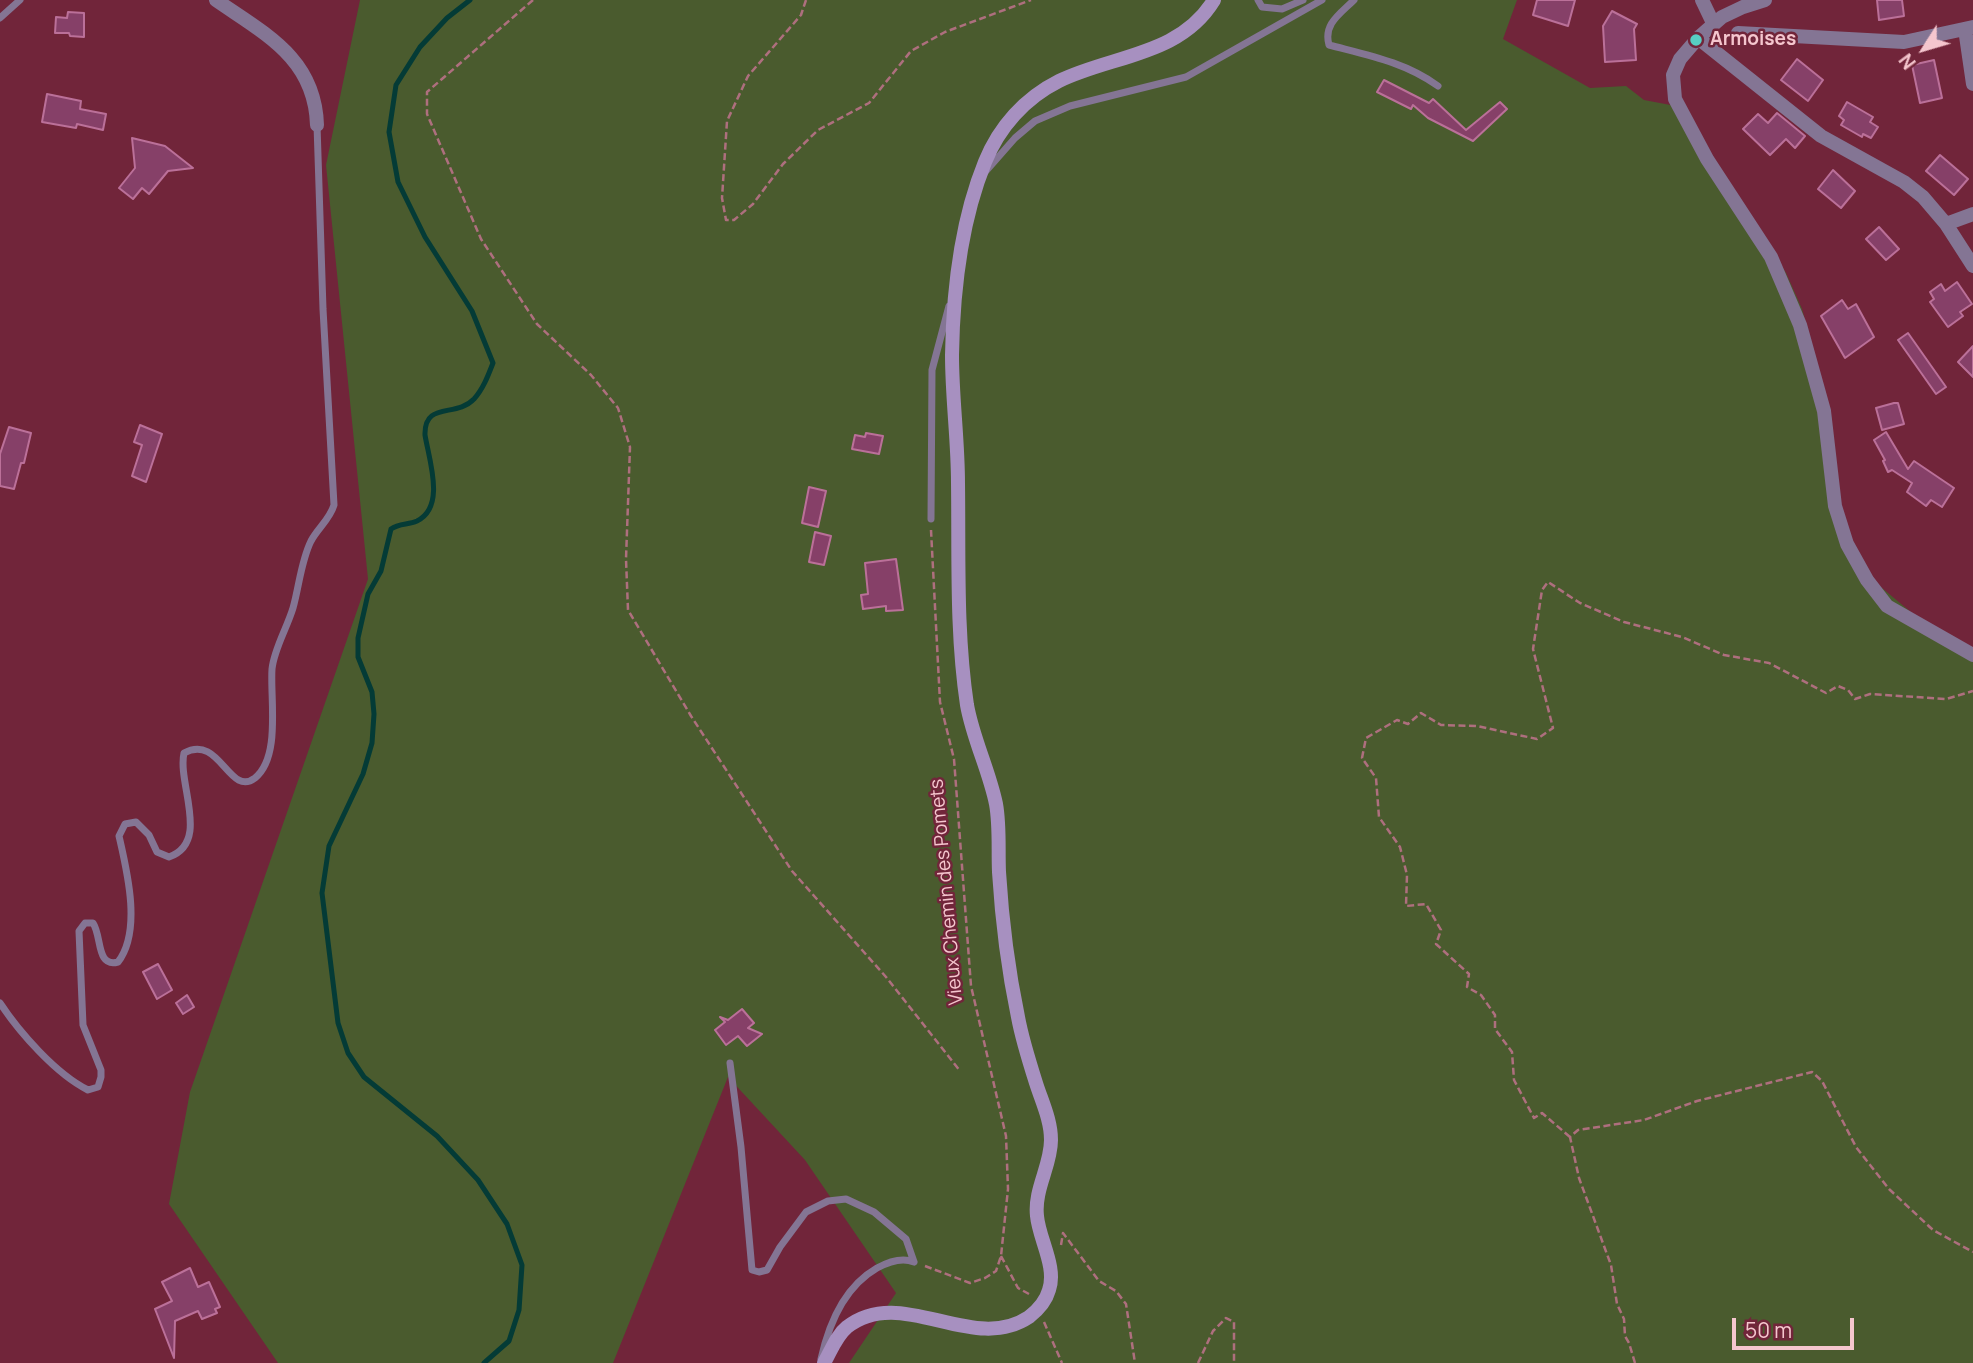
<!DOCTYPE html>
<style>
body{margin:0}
#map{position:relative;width:1973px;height:1363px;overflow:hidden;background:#71253a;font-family:Manrope,sans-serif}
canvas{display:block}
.north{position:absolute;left:1889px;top:14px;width:70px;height:70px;-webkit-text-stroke:5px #71253a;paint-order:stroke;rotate:233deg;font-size:19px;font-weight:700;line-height:28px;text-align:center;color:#f5c6ce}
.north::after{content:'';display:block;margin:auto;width:24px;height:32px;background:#f5c6ce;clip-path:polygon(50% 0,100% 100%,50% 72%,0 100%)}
.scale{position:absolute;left:1732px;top:1318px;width:122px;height:32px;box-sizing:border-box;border:4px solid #f5c6ce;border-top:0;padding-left:9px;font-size:21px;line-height:24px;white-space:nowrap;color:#f5c6ce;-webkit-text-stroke:5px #71253a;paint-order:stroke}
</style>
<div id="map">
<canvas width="1973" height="1363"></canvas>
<div class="north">N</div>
<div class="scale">50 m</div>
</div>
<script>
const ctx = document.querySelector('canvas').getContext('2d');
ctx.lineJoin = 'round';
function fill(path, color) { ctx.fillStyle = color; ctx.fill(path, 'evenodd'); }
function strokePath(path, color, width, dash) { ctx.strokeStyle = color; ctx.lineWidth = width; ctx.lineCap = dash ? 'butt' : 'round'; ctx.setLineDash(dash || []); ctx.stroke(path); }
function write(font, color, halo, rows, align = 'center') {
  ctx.font = font + ' Manrope,sans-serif'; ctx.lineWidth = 5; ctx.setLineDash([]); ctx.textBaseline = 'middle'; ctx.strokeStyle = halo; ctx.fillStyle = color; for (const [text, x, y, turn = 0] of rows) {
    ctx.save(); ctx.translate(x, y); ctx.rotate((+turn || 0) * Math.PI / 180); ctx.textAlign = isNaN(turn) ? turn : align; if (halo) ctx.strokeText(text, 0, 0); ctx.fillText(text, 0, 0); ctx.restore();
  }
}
const green = new Path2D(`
 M360,0H1517L1503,39L1590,88L1626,86L1644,100L1681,107L1786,273L1802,309L1831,415L1835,451L1834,477L1846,537L1876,583L1912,613L1973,652V1363H849L896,1293L805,1160L728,1077L613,1363H278L169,1204L190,1092L368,579L326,165Z`);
const stream = new Path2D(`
 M470,0L447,18L420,47L396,85L389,132L398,182L425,237L472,311L493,363C488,376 483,389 474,399C456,418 424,401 425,435C429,460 446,507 417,521C408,525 399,523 391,529L381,571L368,594L358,638V657L372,692L374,714L372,743L363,774L329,846L322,893L338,1023L348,1053L364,1077L437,1136L478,1180L507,1224L522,1265L519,1310L509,1341L484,1363`);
const building = new Path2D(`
 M1537,0H1575L1568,26L1533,15Z
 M1877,0H1902L1904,16L1879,20Z
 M1612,11L1637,24L1634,29L1636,60L1605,62L1603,26Z
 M68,12L84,13V37L70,36L69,33H55L56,17L67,18Z
 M1797,59L1823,80L1808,101L1781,80Z
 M1934,60L1942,98L1920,103L1912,65Z
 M1384,80L1429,103L1433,99L1466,130L1500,102L1507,109L1473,141L1428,118L1413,105L1411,109L1377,92Z
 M47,94L81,101L80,109L106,114L103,130L77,124L76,128L42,122Z
 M1847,102L1873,117L1870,122L1878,127L1871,138L1863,134L1862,137L1841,125L1844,120L1839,116Z
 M1777,113L1805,136L1795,148L1786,139L1770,155L1743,129L1758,114L1768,123Z
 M132,138L165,146L193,168L168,171L149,194L142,188L133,199L119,188L135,168Z
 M1940,155L1968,179L1954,195L1926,171Z
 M1833,170L1855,191L1841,208L1818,189Z
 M1879,227L1899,249L1886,260L1866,239Z
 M1957,282L1972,304L1960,312L1963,316L1948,327L1930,302L1934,299L1930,292L1941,284L1945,291Z
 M1842,300L1848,309L1856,304L1874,337L1845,358L1821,316Z
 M1908,333L1946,387L1936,394L1898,340Z
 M1973,346V377L1958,362Z
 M1894,403H1898L1904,424L1882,430L1876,408Z
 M140,425L162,434L146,482L132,476L142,445L134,442Z
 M9,427L31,433L24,463H21L14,489L0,486V454Z
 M1886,432L1908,469L1914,461L1954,488L1942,507L1931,500L1926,506L1907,492L1912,483L1892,470L1888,472L1883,461L1885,460L1874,440Z
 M866,433L883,436L879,454L852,449L855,435L865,437Z
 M809,487L826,491L818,527L802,523Z
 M815,532L831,536L824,565L809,562Z
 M896,559L903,610L886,611V606L863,609L861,595L868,594L865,563Z
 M158,964L172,990L157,999L143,972Z
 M187,995L194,1007L183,1014L176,1003Z
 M742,1009L754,1023L748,1028L762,1034L747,1046L738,1036L726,1045L715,1030L725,1022L720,1017L728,1020Z
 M190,1268L198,1287L209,1282L220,1307L215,1309L217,1313L202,1319L198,1311L175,1321L174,1358L155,1309L172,1301L162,1282Z`);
const path = new Path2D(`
 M533,0L427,92V114L481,239L537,324L591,375L618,408L630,447L626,559L628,610L691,716L792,871L886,977L960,1071
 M806,0L801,15L748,76L727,121L722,198L726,220H734L753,204L783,164L818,130L869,103L911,51L945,32L1031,0
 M1570,1137L1542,1113L1534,1118L1514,1080L1512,1052L1495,1029V1015L1481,995L1467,987L1469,974L1436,944L1441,930L1426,904L1406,906L1407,875L1400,847L1379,817L1376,778L1362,758L1366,738L1397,720L1408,724L1421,713L1441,725L1477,726L1537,739L1553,728L1533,649L1542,590L1548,582L1580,603L1624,622L1682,637L1724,655L1769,663L1826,693L1838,686L1848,690L1855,699L1870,694L1946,699L1973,691
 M1061,1245L1063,1233L1099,1281L1116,1291L1126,1304L1135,1363
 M1001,1256L1018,1288L1029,1294
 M925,1266L970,1283L985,1278L996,1271L1001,1256L1008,1189L1006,1136L971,986L954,759L940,702L931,530
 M1044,1322L1062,1363
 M1198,1363L1213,1331L1226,1318L1234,1322V1363
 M1635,1363L1629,1343L1625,1336L1624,1319L1617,1304L1611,1265L1579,1178L1570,1137L1578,1130L1644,1120L1697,1101L1812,1072L1822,1081L1856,1147L1889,1189L1933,1230L1973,1252`);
const lane = new Path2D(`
 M1258,0L1262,7L1282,9L1303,0
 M1354,0C1340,14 1323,24 1329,45C1367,55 1405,62 1438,86
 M0,18L20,0
 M986,171L1015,138L1035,121L1070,106L1186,77L1322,0
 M931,519L932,370L949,306
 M0,1003C19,1032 56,1074 88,1090L98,1087L101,1077V1070L83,1025L79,931L85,923H93C102,936 96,968 118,962C142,931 127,871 119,836L125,824L136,822L149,835L157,852L169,857C211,842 177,784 184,753C220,733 229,798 255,778C281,757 270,699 272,669C274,649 287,628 293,608C299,587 301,561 311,541C318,528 330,519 334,505L323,309L317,125
 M730,1063L741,1147L752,1270L759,1272L767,1270L780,1247L806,1212L828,1201L846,1199L874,1212L906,1239L914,1262
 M821,1359C829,1323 844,1287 877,1268C888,1262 902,1257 914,1262`);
const street = new Path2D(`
 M216,0C265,34 315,58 317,125
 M1702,0L1713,23
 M1765,0L1743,7L1722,17L1698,38L1680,59L1673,75L1675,99L1707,159L1771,257L1800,325L1824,411L1835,506L1847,544L1867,580L1887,606L1973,655
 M1965,29L1973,84
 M1738,33L1904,42L1973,27
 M1698,38L1821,136L1904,182L1923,197L1946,224L1973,214
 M1946,224L1973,266`);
const secondary = new Path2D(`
 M824,1363C831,1351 836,1336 847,1327C902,1284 972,1355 1029,1317C1038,1310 1046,1301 1049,1290C1057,1267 1039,1239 1037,1216C1034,1189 1051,1166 1051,1140C1051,1120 1042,1102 1036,1083C1029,1061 1022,1039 1018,1017C1008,969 1002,921 999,872C998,850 1000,826 996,804C989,770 973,739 967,705C956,632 959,557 958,483C958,440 952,398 952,355C953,291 961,221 985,162C999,127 1025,98 1059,81C1112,55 1180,56 1214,0`);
const markers = [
 [1696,40,7,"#57cec2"]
];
const poiNames = [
 ["Armoises",1710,40]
];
const streetNames = [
 ["Vieux Chemin des Pomets",947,892,-95]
];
fill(green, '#4a5b2e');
strokePath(stream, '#043b36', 5);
fill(building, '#864068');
strokePath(building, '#bb7099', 2);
strokePath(path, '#ae6f7e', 2.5, [7, 3.5]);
strokePath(lane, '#847594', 7);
strokePath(street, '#847594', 14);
strokePath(secondary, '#a790c0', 14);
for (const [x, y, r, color] of markers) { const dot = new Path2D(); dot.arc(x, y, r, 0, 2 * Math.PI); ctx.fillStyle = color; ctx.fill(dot); strokePath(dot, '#71253a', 2.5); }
write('bold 19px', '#f5c6ce', '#71253a', poiNames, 'left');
write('19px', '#f5c6ce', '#71253a', streetNames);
</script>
